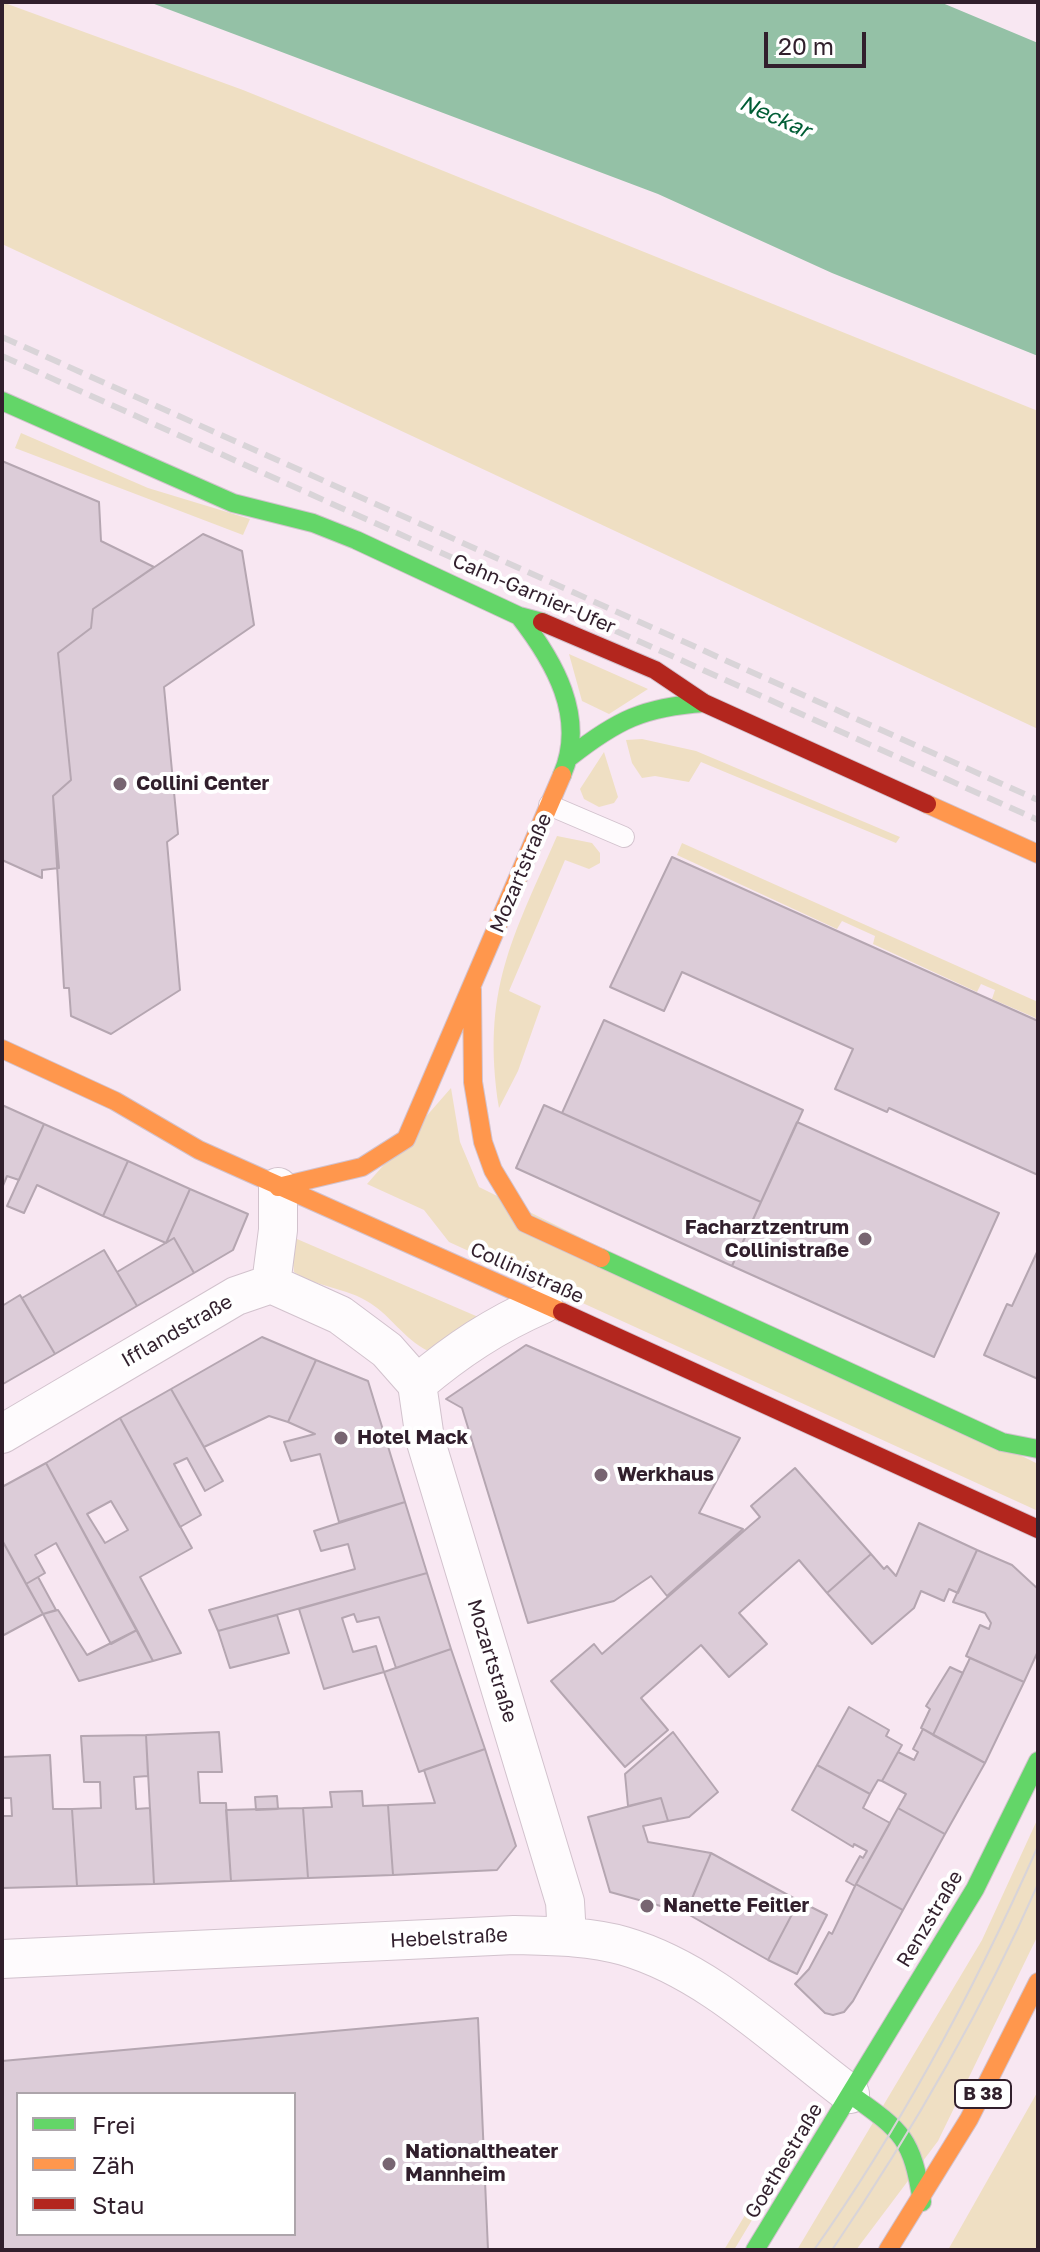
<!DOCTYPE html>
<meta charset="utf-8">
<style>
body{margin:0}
#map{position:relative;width:1040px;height:2252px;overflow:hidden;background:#f8e7f2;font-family:"Golos Text",sans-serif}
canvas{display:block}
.frame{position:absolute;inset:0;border:4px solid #311f2c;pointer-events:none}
.legend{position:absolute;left:16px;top:2092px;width:280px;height:144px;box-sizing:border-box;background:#fff;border:2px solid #ada5ab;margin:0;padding:10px 14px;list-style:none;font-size:24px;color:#311f2c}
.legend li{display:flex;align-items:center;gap:16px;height:40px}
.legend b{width:40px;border:2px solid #ada5ab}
.scale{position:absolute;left:764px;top:32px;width:102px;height:36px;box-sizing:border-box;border:4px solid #311f2c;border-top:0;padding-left:10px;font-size:24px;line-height:28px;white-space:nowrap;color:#311f2c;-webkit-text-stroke:6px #fff;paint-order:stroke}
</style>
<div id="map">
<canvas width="1040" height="2252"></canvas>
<div class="frame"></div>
<ul class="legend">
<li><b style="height:10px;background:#63d668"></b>Frei</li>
<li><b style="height:10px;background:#ff974d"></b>Zäh</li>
<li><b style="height:10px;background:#b3261e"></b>Stau</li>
</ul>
<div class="scale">20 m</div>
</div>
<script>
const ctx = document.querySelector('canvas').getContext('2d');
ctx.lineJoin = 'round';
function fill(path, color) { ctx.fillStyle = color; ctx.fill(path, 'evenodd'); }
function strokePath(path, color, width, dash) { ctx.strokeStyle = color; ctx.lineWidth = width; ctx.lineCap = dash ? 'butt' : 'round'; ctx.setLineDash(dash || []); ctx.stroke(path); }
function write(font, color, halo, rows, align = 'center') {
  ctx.font = font + ' "Golos Text",sans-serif'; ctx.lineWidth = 8; ctx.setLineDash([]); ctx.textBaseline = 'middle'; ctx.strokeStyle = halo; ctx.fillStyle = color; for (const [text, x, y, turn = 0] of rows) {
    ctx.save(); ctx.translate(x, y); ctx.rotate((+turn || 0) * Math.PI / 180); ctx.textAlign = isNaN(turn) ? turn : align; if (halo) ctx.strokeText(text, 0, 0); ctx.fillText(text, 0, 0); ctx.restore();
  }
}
const green = new Path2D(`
 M2,2L243,90L1038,411V729L2,244Z
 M21,433L148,488L250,519L243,535L15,448Z
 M569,654L648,689L609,714L582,701Z
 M642,739L696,751L900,837L896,843L701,762L689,782L655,776L642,778L632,763L626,740Z
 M604,752L618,797L614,803L599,807L584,799L580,789Z
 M557,836L592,843L600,853V863L589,869L565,860L509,991L541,1006L518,1071L499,1108C481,991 512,939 557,836Z
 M682,843L1038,1002V1019L992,999L995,990L981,984L977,992L873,944L875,936L842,921L837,929L677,855Z
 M451,1088L460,1142L479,1187L1038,1464V1511L449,1242L424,1210L367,1184Z
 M290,1236L483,1319L428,1351C403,1338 392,1317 370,1303C346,1287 317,1288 294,1272Z
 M1038,1818V1935L938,2141L856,2250H797L982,1940Z
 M1038,2091V2250H948Z
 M809,2109L812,2120L734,2250H724Z`);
const water = new Path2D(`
 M149,2H940L1038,43V356L832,273L658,194Z`);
const building = new Path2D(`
 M2,461L99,502L101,541L154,567L93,609L91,628L58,653L71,780L53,796L59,868L42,870V878L2,860Z
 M203,534L242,551L254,625L164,687L178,834L167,842L180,990L111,1034L71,1016L69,988H64L53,796L71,780L58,653L91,628L93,609Z
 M672,857L1038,1021V1175L889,1108L887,1112L835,1089L853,1049L682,972L664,1011L610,987Z
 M604,1020L803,1110L761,1202L562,1113Z
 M2,1105L44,1124L19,1180L7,1176L2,1188Z
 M544,1105L761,1202L732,1266L516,1168Z
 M797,1122L999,1213L934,1357L732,1266Z
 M44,1124L128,1161L103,1216L37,1185L24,1213L7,1206Z
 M128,1161L190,1189L166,1243L103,1216Z
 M190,1189L248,1214L233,1250L194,1273L174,1238L166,1243Z
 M174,1238L194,1273L137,1306L117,1272Z
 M104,1250L137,1306L55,1354L22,1298Z
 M1038,1250V1379L984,1355L1007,1304L1012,1306Z
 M20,1295L55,1354L3,1384L2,1306Z
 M262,1337L316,1360L288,1422L269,1416L204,1447L171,1389Z
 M526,1345L740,1438L699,1513L743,1529L667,1596L651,1576L614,1601L528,1623L462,1408L446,1399Z
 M316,1360L368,1381L405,1502L339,1522L320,1454L291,1461L284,1442L315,1434L288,1422Z
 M171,1389L223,1481L205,1491L187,1458L174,1464L201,1515L180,1527L120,1418Z
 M120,1418L192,1548L140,1577L181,1653L153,1661L46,1463ZM111,1501L128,1530L105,1543L87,1514Z
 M46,1463L137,1630L111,1644L56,1543L35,1555L45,1573L26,1584L2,1540V1487Z
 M795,1468L871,1554L827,1593L799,1560L739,1613L767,1644L729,1677L701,1645L641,1698L668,1730L625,1767L551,1681L594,1644L602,1654L760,1517L751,1506Z
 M405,1502L427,1573L218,1631L209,1610L355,1569L348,1544L321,1551L314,1531Z
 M919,1523L977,1550L958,1593L949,1589L944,1601L921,1591L914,1608L872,1644L827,1593L871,1554L884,1569L887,1566L896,1576Z
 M2,1540L43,1614L2,1636Z
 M977,1550L1012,1565L1038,1589V1651L1024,1682L966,1656L980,1625L989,1629L991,1623L985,1613L953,1602Z
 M427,1573L451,1649L396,1668L379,1617L357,1622L354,1614L342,1618L353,1652L376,1646L384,1672L324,1689L299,1609Z
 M38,1577L56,1610L43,1614L26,1584Z
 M58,1610L87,1655L137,1630L153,1661L79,1681L43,1614Z
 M277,1615L289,1653L230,1668L218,1631Z
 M451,1649L485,1749L419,1772L384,1672Z
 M970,1658L1024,1682L985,1763L933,1735Z
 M950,1667L963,1673L933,1735L921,1728L930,1709L926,1706Z
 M849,1707L889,1730L886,1736L902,1745L882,1781L878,1780L870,1794L817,1765Z
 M923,1729L985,1763L945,1834L898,1808L906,1794L882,1781L898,1752L914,1760L918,1752L913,1749Z
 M219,1732L222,1772H198L200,1803H226L231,1881L154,1884L146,1735Z
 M673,1732L718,1792L689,1817L668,1821L661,1798L628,1806L625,1774Z
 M146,1735L148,1776L134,1777L136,1809L150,1808L154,1884L77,1886L72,1809L101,1808L100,1782H84L81,1736Z
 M485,1749L516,1846L497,1870L393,1875L388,1805L435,1803L424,1770Z
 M50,1755L53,1809H72L77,1886L2,1888V1816H12L11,1798H2V1757Z
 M817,1765L870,1794L863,1808L890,1823L855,1886L846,1881L860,1856L863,1858L867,1851L854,1844L853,1847L792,1810Z
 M362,1791L363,1806L388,1805L393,1875L308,1878L303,1808L332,1807L330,1792Z
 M277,1796L278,1809L256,1810L255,1797Z
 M661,1798L668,1821L643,1826L648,1842L711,1853L686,1913L610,1892L588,1817Z
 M303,1808L308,1878L231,1881L226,1810Z
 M898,1808L945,1834L903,1910L856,1884Z
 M711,1853L799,1901L768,1960L686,1913Z
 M856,1884L903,1910L853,2001L844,2012L833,2015L825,2013L795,1984L809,1969L829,1932L832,1934Z
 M799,1901L827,1915L797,1974L768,1960Z
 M478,2018L488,2250H2V2061ZM18,2094H294V2234H18Z`);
const lane = new Path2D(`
 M549,805L624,837`);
const street = new Path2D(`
 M271,1284L340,1315L387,1350L417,1384L425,1439L565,1902L567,1936
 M271,1284L278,1230V1187
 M417,1384C457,1350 495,1325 543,1304
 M2,1434L236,1296L271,1284
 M2,1959L514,1935C551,1936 588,1936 624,1946C710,1971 780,2042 850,2094`);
const fast = new Path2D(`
 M2,401L233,503L313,523L356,540L519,616L542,622
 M519,616C554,661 587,717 562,775
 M570,757C617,720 644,707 704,703
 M601,1258L1002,1442L1038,1449
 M850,2094C902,2131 912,2137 922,2202
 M755,2250L975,1889L1038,1761`);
const slow = new Path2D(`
 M927,804L1038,854
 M472,989L473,1082L483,1142L493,1170L525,1223L601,1258
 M2,1049L115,1101L199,1150L562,1312
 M278,1187L362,1167L406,1139L562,775
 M888,2250L969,2119L1038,1982`);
const jam = new Path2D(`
 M542,622L655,670L704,703L927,804
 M562,1312L1038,1529`);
const tram = new Path2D(`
 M814,2250C903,2124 976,1986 1038,1846
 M832,2250C910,2135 982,2011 1038,1884`);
const rail = new Path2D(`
 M2,337L1038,800
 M2,356L1038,820`);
const markers = [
 [120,784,8,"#776571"],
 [865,1239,8,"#776571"],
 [341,1438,8,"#776571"],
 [601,1475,8,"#776571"],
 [647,1906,8,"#776571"],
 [389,2164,8,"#776571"]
];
const shields = [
 [983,2094,56]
];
const shieldNames = [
 ["B 38",983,2094]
];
const streetNames = [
 ["Cahn-Garnier-Ufer",534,594,23],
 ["Mozartstraße",521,873,-67],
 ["Collinistraße",527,1273,24],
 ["Ifflandstraße",177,1331,-30],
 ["Mozartstraße",492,1661,73],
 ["Renzstraße",930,1919,-59],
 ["Hebelstraße",449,1938,-3],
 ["Goethestraße",784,2161,-59]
];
const poiNames = [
 ["Collini Center",136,784],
 ["Facharztzentrum",849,1228,"right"],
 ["Collinistraße",849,1251,"right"],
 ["Hotel Mack",357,1438],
 ["Werkhaus",617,1475],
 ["Nanette Feitler",663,1906],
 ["Nationaltheater",405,2152],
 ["Mannheim",405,2175]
];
const waterNames = [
 ["Neckar",775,117,24]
];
fill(green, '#efdfc3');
fill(water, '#94c1a6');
fill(building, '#dcccd8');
strokePath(building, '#b5a6b1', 2);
strokePath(lane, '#d2c2cd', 22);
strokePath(street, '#d2c2cd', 40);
strokePath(fast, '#d2c2cd', 20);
strokePath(slow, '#d2c2cd', 20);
strokePath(jam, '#d2c2cd', 20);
strokePath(lane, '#fefbfd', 20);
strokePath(street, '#fefbfd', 38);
strokePath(fast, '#63d668', 18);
strokePath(slow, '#ff974d', 18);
strokePath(jam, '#b3261e', 18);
strokePath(tram, '#d9d4d8', 2);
strokePath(rail, '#d9d4d8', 6, [16, 8]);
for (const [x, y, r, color] of markers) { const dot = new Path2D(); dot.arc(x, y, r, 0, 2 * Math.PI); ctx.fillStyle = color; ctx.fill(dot); strokePath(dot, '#fff', 3); }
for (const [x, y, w] of shields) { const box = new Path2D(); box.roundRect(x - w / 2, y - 14, w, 28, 6); ctx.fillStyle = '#fff'; ctx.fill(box); strokePath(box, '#311f2c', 2); }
write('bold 18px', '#311f2c', null, shieldNames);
write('20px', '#311f2c', '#fff', streetNames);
write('bold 20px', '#311f2c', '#fff', poiNames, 'left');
write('italic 22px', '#005d35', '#fff', waterNames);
</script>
